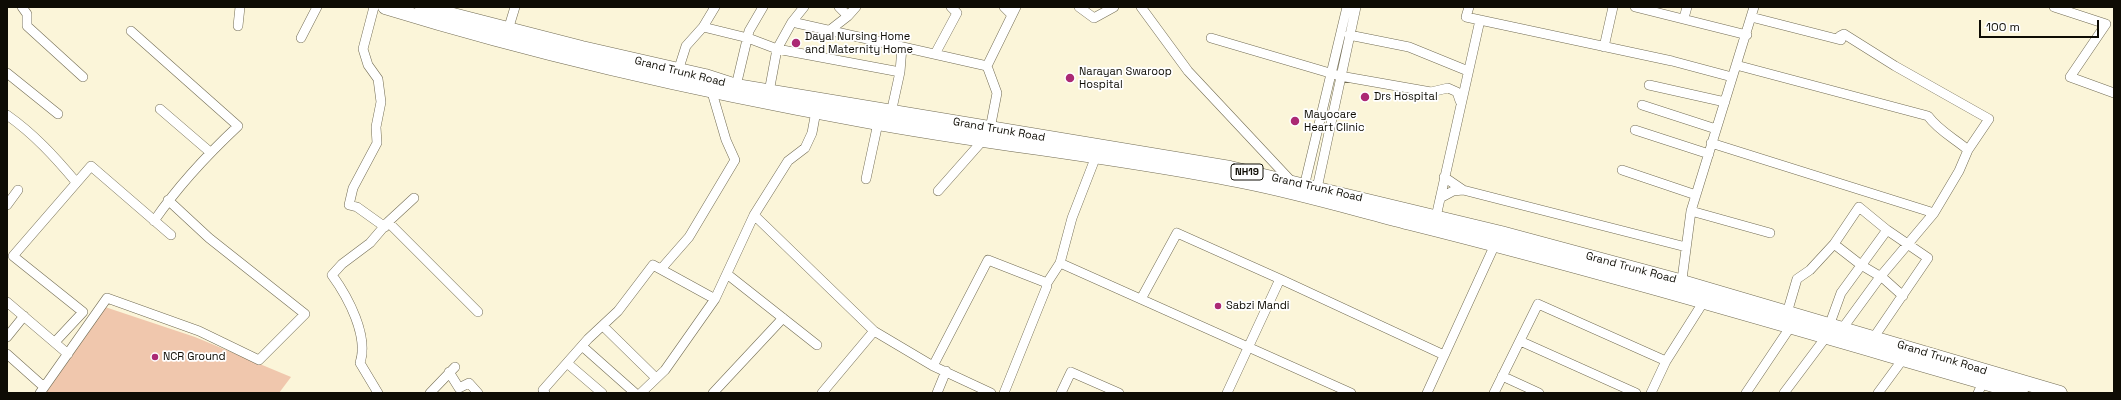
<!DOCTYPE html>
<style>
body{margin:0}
#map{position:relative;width:2121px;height:400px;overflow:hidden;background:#fbf5d9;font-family:"Space Grotesk",sans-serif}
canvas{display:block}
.frame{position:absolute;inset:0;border:8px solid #0e0c04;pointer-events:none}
.scale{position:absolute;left:1979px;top:20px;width:120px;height:18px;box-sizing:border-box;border:2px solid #0e0c04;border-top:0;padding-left:5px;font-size:12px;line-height:14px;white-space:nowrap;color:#0e0c04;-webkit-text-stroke:3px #fff;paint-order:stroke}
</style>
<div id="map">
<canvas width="2121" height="400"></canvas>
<div class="frame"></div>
<div class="scale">100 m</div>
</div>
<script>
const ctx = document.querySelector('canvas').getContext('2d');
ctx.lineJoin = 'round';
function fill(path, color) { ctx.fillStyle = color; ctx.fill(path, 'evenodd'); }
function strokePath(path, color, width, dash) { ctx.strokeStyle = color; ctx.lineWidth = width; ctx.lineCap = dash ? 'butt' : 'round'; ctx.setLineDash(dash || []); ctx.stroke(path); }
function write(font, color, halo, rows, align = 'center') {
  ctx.font = font + ' "Space Grotesk",sans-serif'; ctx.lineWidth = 3.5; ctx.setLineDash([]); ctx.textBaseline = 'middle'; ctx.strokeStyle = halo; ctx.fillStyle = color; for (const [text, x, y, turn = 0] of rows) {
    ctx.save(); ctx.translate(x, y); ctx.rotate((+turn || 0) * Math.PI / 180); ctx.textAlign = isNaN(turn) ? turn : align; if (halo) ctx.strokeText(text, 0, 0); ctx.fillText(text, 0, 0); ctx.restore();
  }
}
const green = new Path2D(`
 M105,307L195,337L291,377L279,393H42Z`);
const minor = new Path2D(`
 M22,7L27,14V26L83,77
 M374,7L363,49L368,65L378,79L381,102L376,127L377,143L353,188L349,205L357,207L385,227
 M839,7L848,16
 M1004,7L1012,15
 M1079,7L1094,18L1114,7
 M1141,7L1188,71L1292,182
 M1469,7L1466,17L1672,61L1732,77
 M1635,7L1747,35
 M2054,7L2106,24L2070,77L2114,93
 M1684,18L1687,7
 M792,22L804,7
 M238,26L240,7
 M703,27L748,38L777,49L900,72
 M508,30L515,7
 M830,30L848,16L856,7
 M131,31L238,126C207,155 178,186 154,221
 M1349,35L1409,47L1468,71
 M301,38L317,7
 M1211,38L1340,76L1431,92L1448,88L1457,92L1460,101
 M1604,47L1613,7
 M935,54L957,13L951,7
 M1736,65L1928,116C1939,131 1954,138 1968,150
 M678,71L686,46L703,27L715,7
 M7,73L58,114
 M1649,85L1725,102
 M736,86L749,31L763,7
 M769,92L777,49L792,22L987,66
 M1642,105L1716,129
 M160,109L210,152
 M891,113L900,72L902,47
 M7,115C34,134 55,157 76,182
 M990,129L997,93L987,66L1016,7
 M1635,130L1709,154
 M1711,143L1934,213L1959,171L1968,150L1989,119L1895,66L1844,34L1840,36L1841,40L1751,17
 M1622,170L1696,195
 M866,179L878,123
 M1463,190L1686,247
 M938,191L984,139
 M1303,191L1347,7
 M1316,193L1356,7
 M1440,198L1453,191L1463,190L1444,177
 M7,205L18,190
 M1691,211L1770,233
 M754,215L874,331L933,366L991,393
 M1436,217L1480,20
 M388,222L478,312
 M1834,244L1861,265L1883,278L1903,296
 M1060,263L1072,218L1098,151
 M661,269L689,237L735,160L726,140L711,89
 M727,274L817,345
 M1681,287L1691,211L1754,7
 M1141,299L1177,233L1280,279
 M7,302L68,354
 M1787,313L1797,279L1810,270L1834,244L1859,207L1887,230L1928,258L1874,337
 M603,326L656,378
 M1829,326L1841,293L1887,230
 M1842,329L1880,277L1934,213
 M7,337L24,316
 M1520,341L1636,393
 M55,342L83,312L13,256L91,166L171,235
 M582,346L635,393
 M7,354L44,387
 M567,363L602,393
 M933,366L988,260L1047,283L1060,263L1351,393
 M449,372L459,388L469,383L478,393
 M1502,376L1539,393
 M40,393L107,298L199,331L259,360L305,314L209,238L168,200
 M378,393L360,363C369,336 348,297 332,275L342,264L370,243L388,222L414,198
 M430,393L455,367
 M545,393L543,390L588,339L618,311L653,265L715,299
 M641,393L665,370L715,299L754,215L788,161L805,148L812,133L816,111
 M713,393L783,318
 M822,393L874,331
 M937,393L946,371
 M1004,393L1047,286
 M1061,393L1071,372L1119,393
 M1227,393L1280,279L1444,355
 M1427,393L1497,240
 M1494,393L1538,304L1666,361
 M1651,393L1666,361L1704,301
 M1746,393L1791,326
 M1784,393L1826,337
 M1878,393L1903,359
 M1978,393L1983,382`);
const highway = new Path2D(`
 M385,7C541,55 701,91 862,120C989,144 1119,156 1246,182C1301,193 1355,209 1410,223C1615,274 1818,335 2021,393
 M422,7L582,48L705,76L736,86L1230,168L1501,233L1672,279L2060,393`);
const markers = [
 [796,43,5,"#ab2974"],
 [1070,78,5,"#ab2974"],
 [1365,97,5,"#ab2974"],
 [1295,121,5,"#ab2974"],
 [1218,306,4,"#ab2974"],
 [155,357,4,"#ab2974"]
];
const shields = [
 [1247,172,32]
];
const shieldNames = [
 ["NH19",1247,172]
];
const poiNames = [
 ["Dayal Nursing Home",805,37],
 ["and Maternity Home",805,50],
 ["Narayan Swaroop",1079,72],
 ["Hospital",1079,85],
 ["Drs Hospital",1374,97],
 ["Mayocare",1304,115],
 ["Heart Clinic",1304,128],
 ["Sabzi Mandi",1226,306],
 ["NCR Ground",163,357]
];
const streetNames = [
 ["Grand Trunk Road",680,72,14],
 ["Grand Trunk Road",999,130,10],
 ["Grand Trunk Road",1317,188,13],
 ["Grand Trunk Road",1631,268,15],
 ["Grand Trunk Road",1942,358,17]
];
fill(green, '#f0c7ad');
strokePath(minor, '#726c54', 10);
strokePath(highway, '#726c54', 15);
strokePath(minor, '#fff', 9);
strokePath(highway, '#fff', 14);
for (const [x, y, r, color] of markers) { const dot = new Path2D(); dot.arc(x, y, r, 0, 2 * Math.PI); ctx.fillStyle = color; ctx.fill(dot); strokePath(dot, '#fff', 1.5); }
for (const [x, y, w] of shields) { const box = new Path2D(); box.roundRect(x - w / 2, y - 8, w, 16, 3); ctx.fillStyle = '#fff'; ctx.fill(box); strokePath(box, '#0e0c04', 1); }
write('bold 10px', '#0e0c04', null, shieldNames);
write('11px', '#0e0c04', '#fff', poiNames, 'left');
write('11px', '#0e0c04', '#fff', streetNames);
</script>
